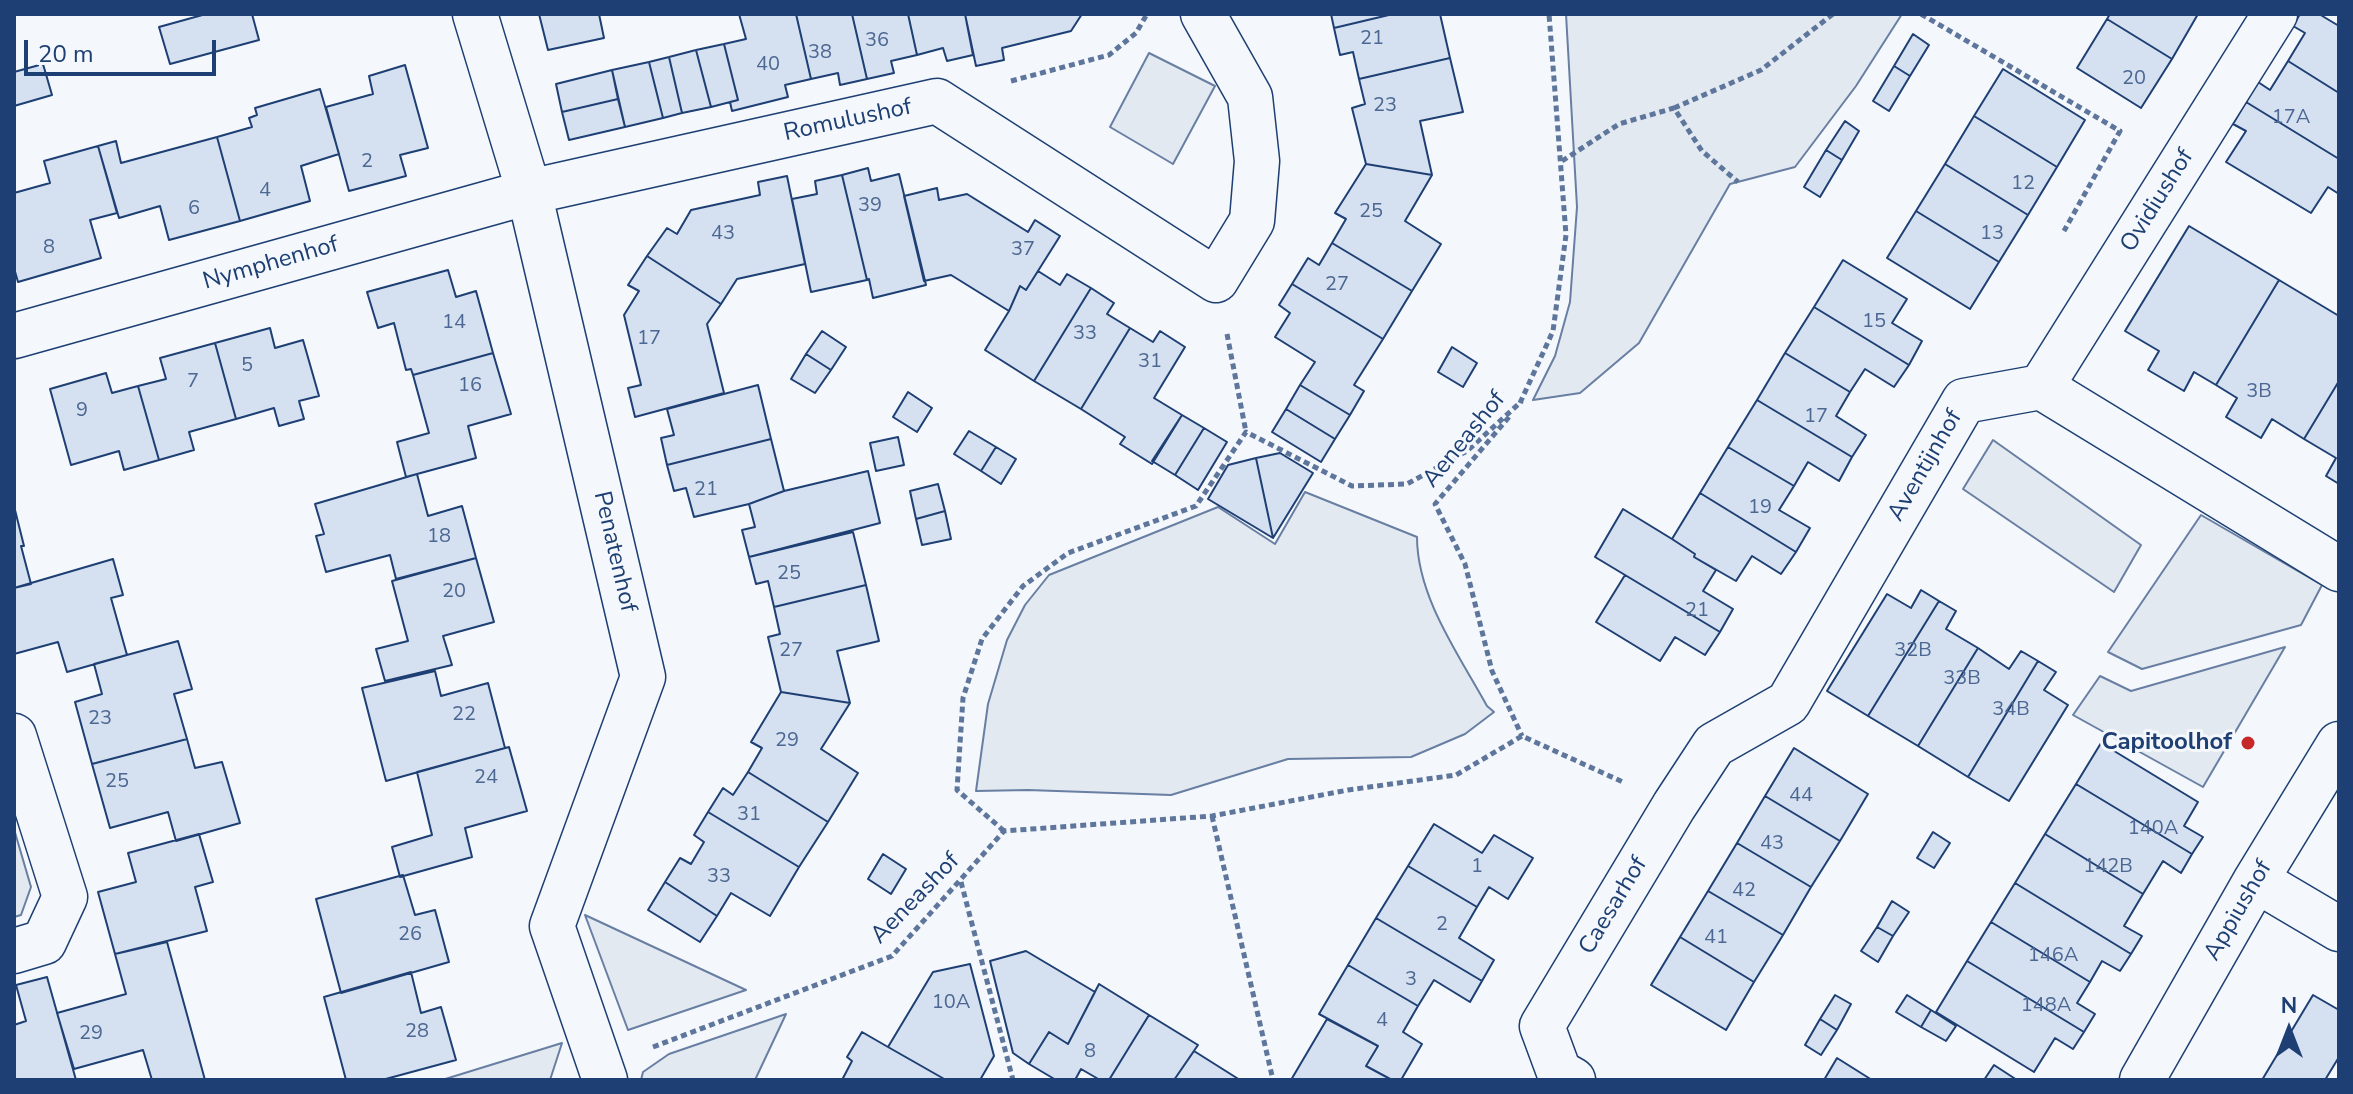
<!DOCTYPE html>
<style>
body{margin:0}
#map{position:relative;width:2353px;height:1094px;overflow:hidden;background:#f4f7fb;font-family:"Nunito Sans",sans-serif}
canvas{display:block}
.frame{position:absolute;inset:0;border:16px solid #1d3f73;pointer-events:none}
.north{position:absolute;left:2249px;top:990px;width:80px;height:80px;-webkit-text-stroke:6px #f4f7fb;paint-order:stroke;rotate:0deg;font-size:22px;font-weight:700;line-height:32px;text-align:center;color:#1d3f73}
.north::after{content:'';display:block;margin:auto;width:28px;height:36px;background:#1d3f73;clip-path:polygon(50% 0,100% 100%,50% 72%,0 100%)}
.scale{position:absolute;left:24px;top:40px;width:192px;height:36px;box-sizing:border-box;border:4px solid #1d3f73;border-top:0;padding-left:10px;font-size:24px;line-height:28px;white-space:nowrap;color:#1d3f73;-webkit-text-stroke:6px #f4f7fb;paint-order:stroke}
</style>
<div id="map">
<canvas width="2353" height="1094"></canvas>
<div class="frame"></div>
<div class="north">N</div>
<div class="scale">20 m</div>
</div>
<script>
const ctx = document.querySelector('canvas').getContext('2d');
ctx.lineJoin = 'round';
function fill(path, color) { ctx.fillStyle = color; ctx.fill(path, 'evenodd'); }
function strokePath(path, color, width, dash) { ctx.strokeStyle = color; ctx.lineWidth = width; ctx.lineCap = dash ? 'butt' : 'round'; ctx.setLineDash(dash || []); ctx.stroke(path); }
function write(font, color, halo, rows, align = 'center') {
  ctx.font = font + ' "Nunito Sans",sans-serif'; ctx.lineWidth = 6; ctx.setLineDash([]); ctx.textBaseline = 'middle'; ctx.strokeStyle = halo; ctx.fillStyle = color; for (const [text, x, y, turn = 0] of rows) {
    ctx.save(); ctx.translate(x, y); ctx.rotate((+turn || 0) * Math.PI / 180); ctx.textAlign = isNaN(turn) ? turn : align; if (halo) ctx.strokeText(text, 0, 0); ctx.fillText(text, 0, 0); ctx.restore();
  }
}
const green = new Path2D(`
 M1566,14H1902L1856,86L1795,167L1730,184L1639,343L1580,393L1533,400L1555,356L1570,302L1577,207Z
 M1149,53L1215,86L1173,164L1110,127Z
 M1993,440L2141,545L2114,592L1963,489Z
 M1305,492L1417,537C1417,597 1459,655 1487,706L1494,712L1465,734L1411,757L1288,759L1171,795L1028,790L976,791L988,704L1007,640L1025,605L1049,575L1218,507L1275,544Z
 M2201,515L2322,585L2301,625L2142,669L2108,652Z
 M2285,647L2203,787L2073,715L2100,676L2131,691Z
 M14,829L31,887L21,915L14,917Z
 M585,915L746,990L628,1030Z
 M786,1014L755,1080H641L643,1072L669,1054Z
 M562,1043L550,1080H442Z`);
const building = new Path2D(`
 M206,14H252L259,40L170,64L159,27Z
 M539,14H599L604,38L548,50Z
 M739,14H796L811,79L785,85L788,97L732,111L730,102L738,100L724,44L746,39Z
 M796,14H852L867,79L840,85L838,73L811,79Z
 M852,14H908L917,55L891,61L894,73L867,79Z
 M908,14H965L973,55L947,61L943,48L917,55Z
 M965,14H1082L1071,31L1002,48L1004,60L976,66Z
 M1331,14H1393L1334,28Z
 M1393,14H1440L1450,58L1359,79L1353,52L1340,55L1334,28Z
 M2110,14H2198L2172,59L2107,19Z
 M2300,14H2319L2339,26V93L2288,61L2305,33L2293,26Z
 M2107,19L2172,59L2141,108L2077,68Z
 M1913,34L1929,45L1910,76L1894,66Z
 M724,44L738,100L711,107L696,50Z
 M696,50L711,107L682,113L669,57Z
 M669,57L682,113L663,118L649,62Z
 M1450,58L1463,112L1420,121L1432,175L1366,164L1352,108L1365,104L1359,79Z
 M2288,61L2339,93V159L2246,102L2258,82L2270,90Z
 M649,62L663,118L625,127L612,70Z
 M43,64L52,95L14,106V72Z
 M405,65L428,148L400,155L406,176L349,191L326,107L373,94L369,76Z
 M1894,66L1910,76L1889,111L1873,101Z
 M2003,69L2085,120L2057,167L1974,116Z
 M612,70L618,99L562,112L556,84Z
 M320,89L339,154L301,166L310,201L240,221L217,137L252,127L249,118L257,115L255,108Z
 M618,99L625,127L569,140L562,112Z
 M2246,102L2339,159V194L2328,187L2311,213L2226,162L2246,131L2233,124Z
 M1974,116L2057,167L2028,215L1945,164Z
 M1845,121L1859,131L1842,160L1826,150Z
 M217,137L240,221L169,240L160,206L119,218L98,146L116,141L121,163Z
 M98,146L117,213L90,220L101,258L18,282L14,268V193L50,183L44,161Z
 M1826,150L1842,160L1820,197L1804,187Z
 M1366,164L1432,175L1405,221L1441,244L1412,291L1332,243L1346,219L1335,213Z
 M1945,164L2028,215L1999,262L1916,211Z
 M868,168L871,181L899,174L926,285L873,298L869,279L867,280L842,175Z
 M842,175L867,280L811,292L792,199L817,194L815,181Z
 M787,176L805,264L737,279L721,304L647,256L667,228L677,234L691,210L760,195L758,182Z
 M937,188L939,200L967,194L1028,232L1035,220L1060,236L1026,290L1020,286L1009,311L951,275L924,281L904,196Z
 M1916,211L1999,262L1970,309L1887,258Z
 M2189,226L2279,280L2216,385L2194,372L2184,391L2148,370L2159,351L2125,331Z
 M1332,243L1412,291L1383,339L1292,284L1308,258L1319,265Z
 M647,256L721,304L707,324L724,393L635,417L628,388L641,385L624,315L639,291L628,285Z
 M1843,260L1907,299L1892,323L1922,341L1909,365L1814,307Z
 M448,270L456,297L476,291L493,353L413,375L411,369L406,370L394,323L378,328L367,292Z
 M1038,271L1060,285L1067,274L1091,288L1034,381L985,350L1009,311L1020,286L1026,290Z
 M2279,280L2339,316V381L2304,439L2272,419L2261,438L2226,417L2237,398L2216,385Z
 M1292,284L1383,339L1354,385L1364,391L1350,415L1300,385L1315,362L1275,337L1290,313L1279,305Z
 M1091,288L1114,303L1107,314L1130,328L1081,409L1034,381Z
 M1814,307L1909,365L1894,387L1865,369L1850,392L1785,353Z
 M270,328L275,348L303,340L319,396L299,401L304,419L279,426L274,408L236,419L215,343Z
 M1130,328L1153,342L1160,331L1185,347L1154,398L1182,415L1152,464L1120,444L1125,437L1081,409Z
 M822,331L846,347L831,370L806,354Z
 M215,343L236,419L189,432L194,450L159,460L138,386L166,379L160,358Z
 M1452,347L1477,363L1463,387L1438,372Z
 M493,353L511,414L468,426L476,458L406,477L397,442L429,433L413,375Z
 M1785,353L1850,392L1836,416L1866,435L1852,457L1757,400Z
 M806,354L831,370L815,393L791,379Z
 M106,373L112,393L138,386L159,460L124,470L119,451L71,465L50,389Z
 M2339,381V484L2326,476L2336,458L2304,439Z
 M758,385L771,439L667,465L661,438L674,435L667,409Z
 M1300,385L1350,415L1335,439L1286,409Z
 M908,392L932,408L917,432L893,417Z
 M1757,400L1852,457L1839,481L1808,462L1794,486L1728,447Z
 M1286,409L1335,439L1321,462L1272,432Z
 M1182,415L1204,428L1175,475L1152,461Z
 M1204,428L1227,442L1198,490L1175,475Z
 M969,431L996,447L981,471L954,454Z
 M898,437L904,465L876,471L870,443Z
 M771,439L784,491L749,504L694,517L686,488L674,491L667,465Z
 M996,447L1016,459L1001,484L981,471Z
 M1728,447L1794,486L1779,510L1810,528L1796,552L1700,493Z
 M1280,453L1313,473L1273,538L1256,458Z
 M1256,458L1273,538L1208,499L1228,465Z
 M868,471L880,523L749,557L742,530L755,527L749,504L784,491Z
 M417,474L428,516L462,506L476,558L396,579L390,555L326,572L316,536L324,534L315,504Z
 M938,484L945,511L916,519L910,491Z
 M1700,493L1796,552L1781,574L1752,556L1736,581L1694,557L1695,554L1672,539Z
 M14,506L24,546H21L31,584L14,588Z
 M1623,509L1672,539L1695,554L1694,557L1716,570L1703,591L1733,609L1720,632L1595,557Z
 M945,511L951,539L922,545L916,519Z
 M853,532L866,585L774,607L768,581L756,584L749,557Z
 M476,558L494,622L443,636L452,665L385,681L376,649L408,641L392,581Z
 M113,559L123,595L111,598L127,655L67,672L58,642L14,654V588Z
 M1625,575L1720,632L1705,655L1675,637L1660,661L1596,622Z
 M866,585L879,641L837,651L850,703L781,692L768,637L780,634L774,607Z
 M1921,590L1939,601L1868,716L1827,691L1887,594L1911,608Z
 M1939,601L1956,611L1946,629L1978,648L1918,746L1868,716Z
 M178,641L192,689L174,694L187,739L92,764L75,702L102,694L94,664Z
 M1978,648L2009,669L2021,651L2038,661L1968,777L1918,746Z
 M2038,661L2056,672L2044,690L2068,705L2009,801L1968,777Z
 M435,671L441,696L488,683L505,748L386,781L362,688Z
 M781,692L850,703L821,749L858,773L828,822L748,772L762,748L751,742Z
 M187,739L195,768L222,762L240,823L176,841L168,812L110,828L92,764Z
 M2101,743L2198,802L2184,826L2203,837L2192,854L2076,784Z
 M509,747L527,811L465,828L472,857L400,877L392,847L432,835L417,772Z
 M1794,748L1868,794L1840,841L1765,796Z
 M748,772L828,822L799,867L708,812L723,788L733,795Z
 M2076,784L2192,854L2181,873L2163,861L2143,894L2045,834Z
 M1765,796L1840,841L1811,887L1737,843Z
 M708,812L799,867L770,916L731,893L717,916L665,882L680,858L691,864L704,842L694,835Z
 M1434,824L1482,853L1494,835L1533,858L1508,899L1489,887L1477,907L1408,866Z
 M1933,832L1950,843L1934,868L1917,858Z
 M199,834L213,882L195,887L207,931L115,954L98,892L136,882L128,853Z
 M2045,834L2143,894L2124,926L2142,936L2131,954L2015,883Z
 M1737,843L1811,887L1783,935L1708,891Z
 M883,854L906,869L891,894L868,879Z
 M1408,866L1477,907L1459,938L1494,960L1482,981L1376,918Z
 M403,875L415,915L435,910L449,962L341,993L316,899Z
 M665,882L717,916L700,942L648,910Z
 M2015,883L2131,954L2120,971L2102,961L2090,982L1991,922Z
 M1708,891L1783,935L1754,982L1680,937Z
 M1892,901L1909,912L1893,936L1877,927Z
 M1376,918L1482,981L1470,1002L1434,980L1418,1006L1348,965Z
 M1991,922L2090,982L2077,1003L2095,1014L2084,1032L1967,961Z
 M1877,927L1893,936L1878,962L1861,951Z
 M1680,937L1754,982L1726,1030L1651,985Z
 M167,942L205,1080H152L143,1050L74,1069L57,1013L126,994L115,954Z
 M1026,951L1095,992L1068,1044L1049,1032L1029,1064L1013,1053L990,961Z
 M1967,961L2084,1032L2073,1049L2055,1038L2034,1072L1936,1012Z
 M970,964L994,1056L980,1080H946L888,1047L933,972Z
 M1348,965L1418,1006L1403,1032L1422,1044L1401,1080H1392L1366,1066L1378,1046L1319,1014Z
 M411,972L421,1013L441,1007L456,1060L382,1080H346L324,997Z
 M47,977L76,1080H14V1025L26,1021L16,985Z
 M1099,984L1149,1015L1109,1080H1100L1081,1069L1075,1080H1056L1029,1064L1049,1032L1068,1044Z
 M1835,995L1851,1004L1837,1030L1820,1019Z
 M1907,995L1931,1010L1921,1027L1896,1012Z
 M2313,995L2339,1010V1057L2325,1080H2262Z
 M1931,1010L1956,1026L1946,1041L1921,1027Z
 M1149,1015L1198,1045L1174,1080H1109Z
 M1327,1019L1378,1046L1366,1066L1392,1080H1291Z
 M1820,1019L1837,1030L1821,1055L1805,1045Z
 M862,1032L888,1047L946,1080H842L852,1061L847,1057Z
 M1194,1051L1240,1080H1174Z
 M1837,1058L1872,1080H1824Z
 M1994,1065L2017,1080H1984Z`);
const path = new Path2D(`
 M1921,14L2120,131L2064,231
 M1011,81L1109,55L1136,33L1147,14
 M1674,108L1761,70L1833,14
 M1562,161L1619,124L1674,108L1702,151L1738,182
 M1227,334L1246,432
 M1520,403L1553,331L1566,235L1549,14
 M1509,417L1435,504L1465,564L1492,671L1522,736
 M1212,816L1273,1080
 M1004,831L957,790L963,698L982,639L1023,586L1068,553L1196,506L1246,432L1352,486L1407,484L1467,451L1522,401
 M961,882L1013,1080
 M653,1047L892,956L1004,831L1212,816L1348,790L1456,775L1522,736L1625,783`);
const street = new Path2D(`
 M475,14L529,192L643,677L552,926L605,1080
 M14,336L529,192L937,101L1216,280L1252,221L1257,161L1250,97L1203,14
 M2041,387L2275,14
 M14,736L65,897L44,942L14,951
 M2256,880L2339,929
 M1573,1080L1559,1072L1542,1026L1674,806L1714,745L1788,703L1964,401L2041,387L2339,569
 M2142,1080L2256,880L2339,744`);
const markers = [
 [2248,743,8,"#c62828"]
];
const numberNames = [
 ["21",1372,39],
 ["36",877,41],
 ["38",820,53],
 ["40",768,65],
 ["20",2134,79],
 ["23",1385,106],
 ["17A",2291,118],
 ["2",367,162],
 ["12",2023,184],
 ["4",265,191],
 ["39",870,206],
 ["6",194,209],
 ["25",1371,212],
 ["43",723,234],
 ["13",1992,234],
 ["8",49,248],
 ["37",1023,250],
 ["27",1337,285],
 ["15",1874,322],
 ["14",454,323],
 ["33",1085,334],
 ["17",649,339],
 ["31",1150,362],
 ["5",247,366],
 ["7",193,382],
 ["16",470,386],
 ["3B",2259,392],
 ["9",82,411],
 ["17",1816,417],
 ["21",706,490],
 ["19",1760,508],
 ["18",439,537],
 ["25",789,574],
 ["20",454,592],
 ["21",1697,611],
 ["27",791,651],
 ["32B",1913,651],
 ["33B",1962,679],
 ["34B",2011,710],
 ["22",464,715],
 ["23",100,719],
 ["29",787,741],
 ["24",486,778],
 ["25",117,782],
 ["44",1801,796],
 ["31",749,815],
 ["140A",2153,829],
 ["43",1772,844],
 ["1",1477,867],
 ["142B",2108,867],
 ["33",719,877],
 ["42",1744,891],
 ["2",1442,925],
 ["26",410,935],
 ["41",1716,938],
 ["146A",2053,956],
 ["3",1411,980],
 ["10A",951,1003],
 ["148A",2046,1006],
 ["4",1382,1021],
 ["28",417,1032],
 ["29",91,1034],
 ["8",1090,1052]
];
const streetNames = [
 ["Romulushof",848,121,-12],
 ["Ovidiushof",2158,201,-58],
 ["Nymphenhof",271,264,-16],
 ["Aeneashof",1465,440,-51],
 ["Aventijnhof",1926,466,-60],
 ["Penatenhof",614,552,77],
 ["Aeneashof",916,899,-46],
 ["Caesarhof",1614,906,-59],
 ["Appiushof",2239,911,-60]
];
const poiNames = [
 ["Capitoolhof",2232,743]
];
fill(green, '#e3e9f0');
strokePath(green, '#687fa3', 2);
fill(building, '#d5e0f0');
strokePath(building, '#1d3f73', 2);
strokePath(street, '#1d3f73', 47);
strokePath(path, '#5e769c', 5, [6, 4]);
strokePath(street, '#f4f7fb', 44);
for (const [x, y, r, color] of markers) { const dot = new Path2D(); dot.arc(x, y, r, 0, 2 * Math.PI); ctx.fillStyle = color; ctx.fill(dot); strokePath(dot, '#f4f7fb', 3); }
write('20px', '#4b6792', null, numberNames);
write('24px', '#1d3f73', '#f4f7fb', streetNames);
write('bold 24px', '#1d3f73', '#f4f7fb', poiNames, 'right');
</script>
